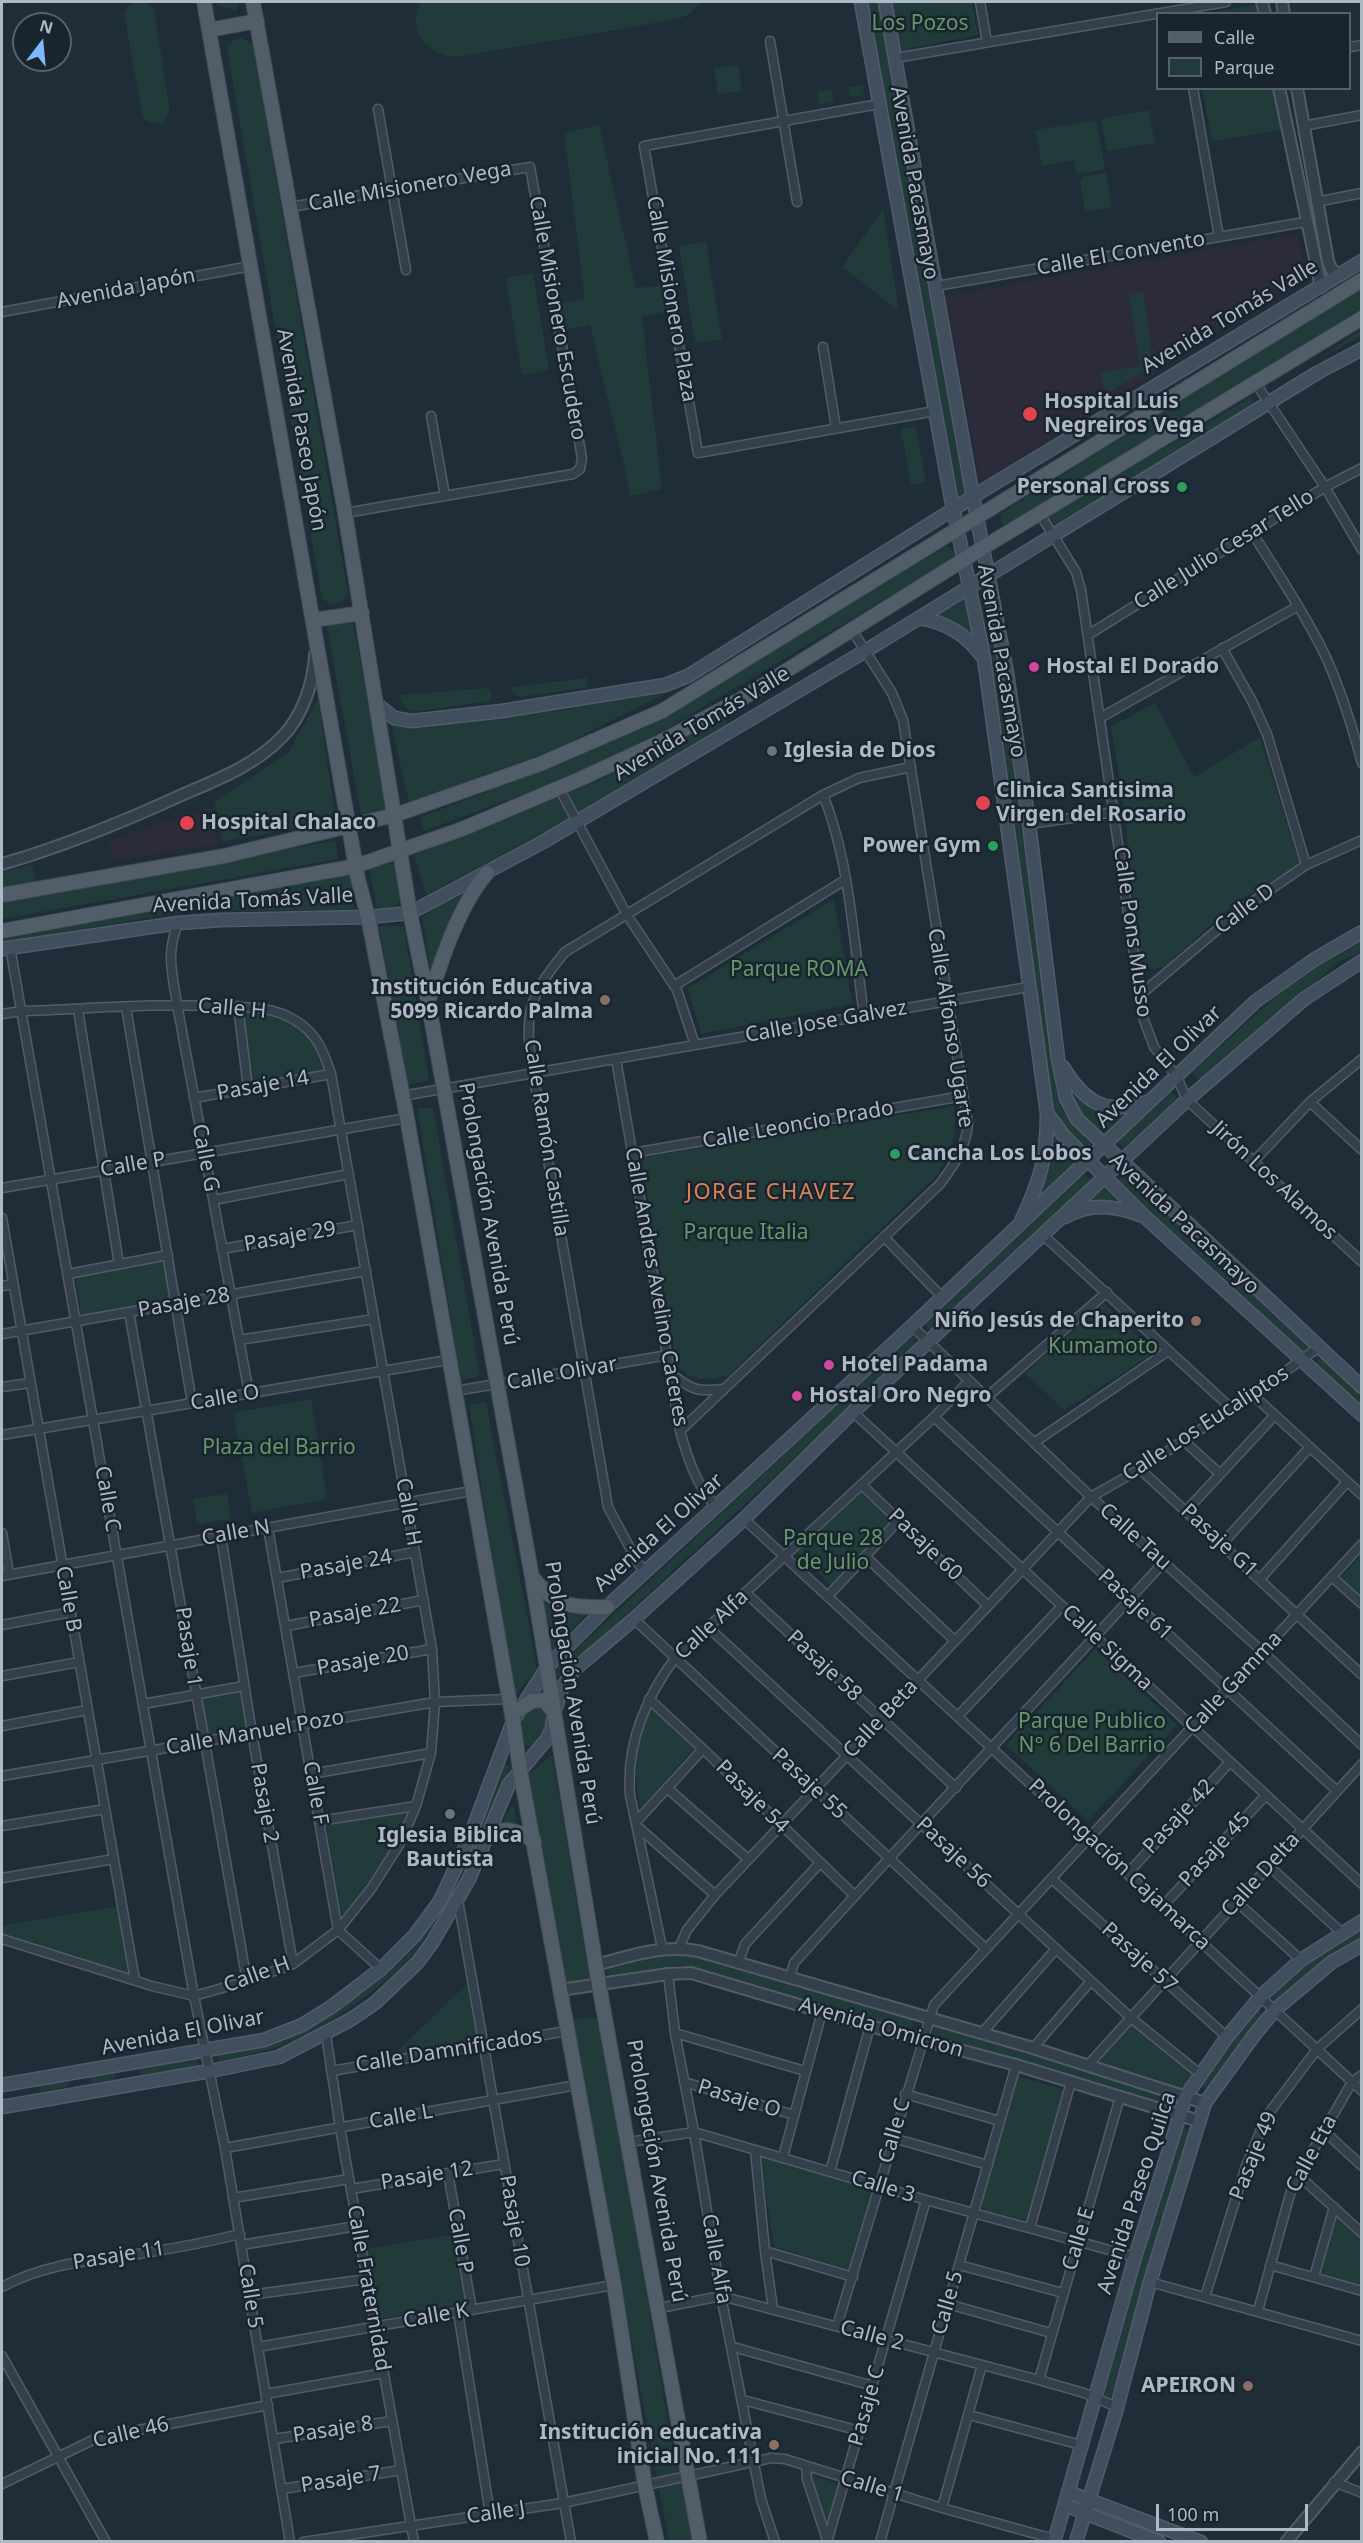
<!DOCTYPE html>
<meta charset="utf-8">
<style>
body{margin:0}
#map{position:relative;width:1363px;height:2543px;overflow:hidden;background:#1f2d39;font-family:"Noto Sans",sans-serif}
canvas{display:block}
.frame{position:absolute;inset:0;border:3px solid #aeb9c6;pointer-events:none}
.legend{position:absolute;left:1156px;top:12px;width:195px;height:78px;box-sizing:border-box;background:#19242e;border:2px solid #55606b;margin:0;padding:8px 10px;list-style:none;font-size:18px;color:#aeb9c6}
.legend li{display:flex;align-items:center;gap:12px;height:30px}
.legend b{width:30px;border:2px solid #55606b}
.north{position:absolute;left:12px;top:12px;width:60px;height:60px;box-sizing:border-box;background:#19242e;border:2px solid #55606b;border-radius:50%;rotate:16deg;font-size:16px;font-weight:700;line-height:24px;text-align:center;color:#aeb9c6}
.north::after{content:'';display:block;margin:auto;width:21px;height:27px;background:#7cbafd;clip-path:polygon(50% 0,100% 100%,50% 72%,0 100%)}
.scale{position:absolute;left:1156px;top:2504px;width:152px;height:27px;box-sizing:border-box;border:3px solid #aeb9c6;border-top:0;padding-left:8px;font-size:18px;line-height:21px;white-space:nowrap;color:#aeb9c6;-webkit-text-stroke:4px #19242e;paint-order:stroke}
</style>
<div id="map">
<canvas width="1363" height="2543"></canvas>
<div class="frame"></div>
<ul class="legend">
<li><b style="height:8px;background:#515e6a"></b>Calle</li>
<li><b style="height:16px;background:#213a3a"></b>Parque</li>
</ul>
<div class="north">N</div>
<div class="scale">100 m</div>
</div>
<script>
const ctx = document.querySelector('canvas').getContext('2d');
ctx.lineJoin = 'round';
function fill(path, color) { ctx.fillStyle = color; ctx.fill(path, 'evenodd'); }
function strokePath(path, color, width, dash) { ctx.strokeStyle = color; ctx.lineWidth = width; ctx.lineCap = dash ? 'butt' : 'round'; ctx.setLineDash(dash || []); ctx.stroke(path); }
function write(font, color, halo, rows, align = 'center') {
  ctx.font = font + ' "Noto Sans",sans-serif'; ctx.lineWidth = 5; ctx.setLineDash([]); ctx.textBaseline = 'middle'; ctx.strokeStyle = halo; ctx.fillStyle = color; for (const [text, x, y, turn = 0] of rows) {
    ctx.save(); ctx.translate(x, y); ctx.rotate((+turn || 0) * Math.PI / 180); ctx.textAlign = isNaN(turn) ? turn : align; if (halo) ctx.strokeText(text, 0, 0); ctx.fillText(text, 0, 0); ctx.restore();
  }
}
const medical = new Path2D(`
 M1298,234L1306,275L981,484L946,296Z
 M211,806L219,844L113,861L108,841Z`);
const green = new Path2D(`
 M134,2H144L154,9L170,112L164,123L158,124L146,121L142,113L124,14L126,9Z
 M216,2H239L237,11L216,5Z
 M421,2H701L689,14L678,19L458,57C429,56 405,31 421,2Z
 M861,2H885L973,497L953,506Z
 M892,2H972L978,35L901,50Z
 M1258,4L1260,14H1203Z
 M242,38L253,45L348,593L342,601L333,605L322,599L227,48L234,40Z
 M738,65L742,91L718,94L714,68Z
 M863,85L864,95L850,97L848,87Z
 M832,89L834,102L819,105L817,92Z
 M1202,89H1274L1282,130L1212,141Z
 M1149,110L1155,143L1107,151L1101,119Z
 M1096,120L1105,169L1077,174L1074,160L1042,166L1035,130Z
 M599,125L636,288L664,285L668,311L642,317L662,489L631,496L590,325L564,330L559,304L585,298L564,133Z
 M1106,173L1112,207L1085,212L1080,181H1082V177Z
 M883,209L899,311L842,267Z
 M706,242L722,339L695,343L679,246Z
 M533,273L549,370L522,375L506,278Z
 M1361,288V309L1004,528L1000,514Z
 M1143,291L1154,366L1108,393L1103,384L1101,372L1140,366L1129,293Z
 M1361,329V336L1319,359Z
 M1251,397L1256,404L1056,526L1049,516Z
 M916,427L926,482L911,485L901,429Z
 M947,546L955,553L954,558L659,733L569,777L424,831L420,817L518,780L648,724Z
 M988,588L1060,1107L1092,1144L1087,1152L1055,1118L1049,1107L980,594Z
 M969,597L975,636L954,621L938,615Z
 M352,617L388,810L361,814L326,621Z
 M587,678L588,687L521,697L514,694L511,687Z
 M489,688L492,695L490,701L411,712L402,704L399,695Z
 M670,691L555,749L409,802L391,724L407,728L557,711Z
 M318,699L336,821L222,842L214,802L288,753Z
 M1155,703L1194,777L1260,737L1300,865L1235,903L1163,968L1146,969L1140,960L1124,809L1111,726Z
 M724,718L729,726L565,821L426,895L414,855L598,781Z
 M336,840L338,859L2,919V902Z
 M395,863L402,902L385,910L377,907L369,868Z
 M32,865L36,882L2,888V872Z
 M349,873L355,910L188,911L2,943V936Z
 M467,887L450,921L431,973L422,917Z
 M834,899L852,1004L701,1034L688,988Z
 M379,926H404L429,1080L408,1085Z
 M1361,939V952L1340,961L1200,1081L1192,1072L1293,981Z
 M242,1010C286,1012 312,1028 325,1071L254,1084Z
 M1171,1092L1178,1099L1124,1148L1117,1141Z
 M1071,1094L1096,1109L1127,1114L1105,1135C1089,1123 1077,1113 1071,1094Z
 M954,1106C957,1136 953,1148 938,1174L729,1375C706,1382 695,1382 677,1366L641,1158Z
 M417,1108H433L480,1376L461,1380Z
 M1054,1135L1080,1161L1039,1199L1050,1166Z
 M1125,1173L1312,1348L1304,1356L1117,1181Z
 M1085,1174L1091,1180L930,1331L924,1324Z
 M1104,1182L1127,1205L1109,1201L1080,1204Z
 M166,1259L175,1302L82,1320L75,1277Z
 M1104,1303L1155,1353L1064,1410L1025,1373Z
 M911,1336L916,1338L915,1346L560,1676H555L554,1670Z
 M1323,1357L1361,1392V1406L1315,1363Z
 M311,1399L327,1499L252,1513L233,1413Z
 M486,1402L537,1668L514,1698L469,1405Z
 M862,1490L894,1520L833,1587L797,1552Z
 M227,1494L231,1519L197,1524L193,1499Z
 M1361,1555V1600L1339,1580Z
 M543,1601C557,1612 571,1615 589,1612L551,1652Z
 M1095,1649L1177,1725L1088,1821L1006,1745Z
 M241,1689L249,1728L208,1735L201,1697Z
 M652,1704L697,1745L641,1808C631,1771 637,1742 649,1706Z
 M534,1707H544C548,1723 547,1736 534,1747L524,1744C518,1728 520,1717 534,1707Z
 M552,1755L590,1979L564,1983L526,1776Z
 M502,1761L510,1768C486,1825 460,1894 422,1943C390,1985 328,2026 279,2046C260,2053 238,2057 218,2062V2052L322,2017L417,1939Z
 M510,1807H514L517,1827L502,1826Z
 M404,1811C407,1846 367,1887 346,1913H341L326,1823Z
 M117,1906L129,1973L127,1974L2,1936V1926Z
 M1361,1925V1939L1344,1949L1278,2000L1272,1998L1271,1993L1310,1959Z
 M664,1954H690L914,2018L911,2031L700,1968L677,1965L609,1978L607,1970Z
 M467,1984L478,2042L394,2054Z
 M1256,2008L1264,2014L1209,2089L1198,2083Z
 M600,2017L671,2440L694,2541H669L571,2020Z
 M1133,2021L1195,2071L1183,2090L1100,2063L1103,2054Z
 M935,2025L1172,2095L1170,2106L932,2034Z
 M196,2056L198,2068L141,2077L139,2065Z
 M113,2071L115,2080L91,2083L89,2074Z
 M63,2076L69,2081L67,2087L40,2092L38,2081Z
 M1017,2076L1066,2090L1028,2222L985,2210L981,2205Z
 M1181,2127L1191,2130L1113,2401L1100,2394Z
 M759,2153L875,2186L852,2271L774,2247Z
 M1337,2214L1361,2237V2285L1319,2273Z
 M458,2234L469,2302L381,2319L366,2249Z
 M814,2476L839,2484L828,2524L812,2478Z`);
const minor = new Path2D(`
 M980,2L987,42
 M770,41L797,202
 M1350,47L1362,45
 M895,58L1226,2
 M1193,88L1219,237
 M879,104L644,146L698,453L935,411
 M378,109L406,270
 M1303,126L1362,115
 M1316,202L1362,193
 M290,207L530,167L582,458L580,469L573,474L345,513
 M936,286L1305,222
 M2,312L251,266
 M823,347L836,428
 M1255,382L1325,487L1362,550
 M431,416L445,496
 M1040,514L1076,572L1081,590L1140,995L1144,1020L1154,1047L1177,1077L1187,1100L1362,1262
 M1253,534C1277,572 1302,609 1322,649C1339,683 1352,726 1362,763
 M1088,635L1325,487L1362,468
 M1222,648L1252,701L1267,734L1306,865
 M1100,718L1298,606
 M559,788L627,915L677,990L695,1045
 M823,795C850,861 854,945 864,1016
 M1029,824L1115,812
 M178,923C166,954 172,972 177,1004L249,1393
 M10,947L194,1996L225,2148L290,2542
 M674,986L845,880
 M1140,995L1242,909L1306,865L1362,840
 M238,1006L248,1088
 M126,1007L192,1403
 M78,1010L119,1264
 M2,1014L22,1011C87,1009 152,1003 218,1006C240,1007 264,1006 285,1015C314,1028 322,1046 331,1074L432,1649L435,1702L431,1753L416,1806L399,1845L371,1889L338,1930L293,1964L247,1981L194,1996L152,1986L2,1939
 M616,1059L680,1431C688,1459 696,1485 717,1508
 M402,1096L1028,987
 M194,1098L331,1074
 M1310,1102L1362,1150
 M633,1153L963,1096
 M1253,1162L1310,1102L1362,1059
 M2,1188L407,1118
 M213,1200L349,1174
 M2,1218L135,1980
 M1042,1234L1232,1409
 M884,1237L942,1297
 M222,1249L358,1225
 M68,1274L168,1255
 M2,1286L13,1284
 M129,1312L247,1981
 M912,1326L1091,1497L1263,1652L1362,1745
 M2,1334L366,1271
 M239,1340L374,1319
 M672,1374C691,1390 698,1392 723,1389
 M2,1387L30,1383
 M455,1391L668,1355
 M1253,1395L1362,1495
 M986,1398L1107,1292
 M853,1412L1362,1884
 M934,1417L1337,1791
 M680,1431L940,1184C954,1165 966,1148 968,1124L903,720L892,693L852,630
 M2,1435L448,1360
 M1183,1440L1220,1474
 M1035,1442L1168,1351
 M1140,1469L1361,1674
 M862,1485L988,1606
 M1186,1511L1275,1415
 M744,1519L1362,2091
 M268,1528L338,1930L381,1969
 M2,1533L9,1574
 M221,1536L252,1733L293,1964
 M1222,1544L1310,1447
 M866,1557L955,1641
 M646,1573L638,1563L608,1507L533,1073C524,1015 527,998 565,952L823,795L859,778L911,767
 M2,1576L471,1491
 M1332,1577L1362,1604
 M277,1578L415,1552
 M1260,1579L1347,1482
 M746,1593L956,1788
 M828,1596L899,1520
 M634,1619L985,1948
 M2,1625L71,1612
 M286,1626L424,1600
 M709,1628L1131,2018L1200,2074
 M294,1673L432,1649
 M2,1676L79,1662
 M649,1699L703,1749L855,1896
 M143,1704L244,1686
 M958,1716L1062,1606
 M2,1726L87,1710
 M311,1774L431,1753
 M2,1776L435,1702L509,1699
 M667,1788L748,1859
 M319,1821L416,1806
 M636,1822L703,1749
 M2,1826L105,1809
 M639,1828L715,1895
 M1269,1866L1342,1933
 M1128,1873L1230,1762
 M2,1878L114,1859
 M1052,1879L1227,2037
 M458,1900L571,2542
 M1237,1902L1301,1960
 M1163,1906L1266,1795
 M662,1948L630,1795C626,1744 645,1699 675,1658L934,1417L968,1382
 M679,1948L687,1930L715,1895L1091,1497L1140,1469L1253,1395L1319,1347
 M739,1961L745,1944L820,1863
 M668,1974L675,2033L694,2132L721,2296L761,2499L775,2542
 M790,1977L794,1963C915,1828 1040,1697 1163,1563
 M675,2033L805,2071
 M982,2033L1056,1949
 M326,2034L340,2128L414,2542
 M1033,2048L1091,1981
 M1088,2065L1362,1764
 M331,2071L567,2031
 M684,2082L794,2115
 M905,2094L1000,2121
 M1323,2130L1362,2166
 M893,2138L988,2165
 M629,2142L694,2132L926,2200L1135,2257
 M225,2148L577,2085
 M755,2150L765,2251L773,2309
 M783,2157L822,2012
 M830,2172L870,2026
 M448,2173L472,2310
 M1298,2175L1362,2233
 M351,2189L504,2164
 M233,2198L349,2179
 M1030,2228L1071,2082
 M241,2245L357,2226
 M765,2251L853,2277
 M959,2265L1063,2293
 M1270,2265L1362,2291
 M1314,2277L1334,2207
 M1150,2282L1362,2341
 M2,2287C45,2263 96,2260 144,2253C176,2248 208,2242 240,2234
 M250,2295L367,2279
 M1205,2297L1246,2166L1266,2117L1317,2049L1362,2009
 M948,2304L1051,2333
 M660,2308L721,2296L1039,2380L1084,2393L1117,2407
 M1258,2311L1292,2187L1352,2082L1362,2075
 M458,2312L490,2514
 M837,2326L934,2005L1362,1544
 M258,2347L614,2285
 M733,2347L873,2386
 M2,2356L106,2542
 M1039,2380L1120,2097
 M266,2394L384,2373
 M743,2400L860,2431
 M969,2415L1081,2445
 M274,2439L392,2421
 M806,2466L807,2479L827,2540
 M1334,2482L1362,2493
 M2,2484L97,2438L268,2405
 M282,2489L401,2470
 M942,2508L982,2365
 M303,2542L563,2503L771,2458L785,2459L942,2508L1054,2539
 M827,2542L926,2200
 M880,2542L1016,2065`);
const tertiary = new Path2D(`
 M1262,2L1265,14
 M1282,2L1284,14
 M1279,88L1321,287
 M1297,88L1328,261L1331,269L1340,275
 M2,864C65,846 125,821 184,794C219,779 255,765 282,737C302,717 314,682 315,654
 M596,1965C630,1956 663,1944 698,1951L1033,2048L1205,2103
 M560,1990L668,1974L691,1973L870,2026L1016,2065L1199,2121
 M1286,2542L1362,2452`);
const secondary = new Path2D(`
 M861,2L950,493L984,658L1047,1113L1064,1136L1145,1217L1362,1415
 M885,2L973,497L1007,673L1029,824L1058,1059L1066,1098L1077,1119L1362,1387
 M919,618C946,622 966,634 982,656
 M377,704L394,718L412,721L502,711L665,685L688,676L987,488L1362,261
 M2,949L178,923L221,920L368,917L410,913L543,842L867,650L1317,373L1362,349
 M1063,1067C1086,1105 1108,1116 1150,1101
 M1065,1217C1092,1202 1115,1206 1143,1216
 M1022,1219C1040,1180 1047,1158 1047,1115
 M2,2085L264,2040L302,2025L331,2007L381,1969L415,1935L440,1901L469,1839L513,1721L547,1667L607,1607L912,1326L1256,1001L1315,959L1362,932
 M2,2107L210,2071L279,2057L350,2020L375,2003L417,1963L432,1943L469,1879L509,1784L547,1739L552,1728L554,1713L563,1686L575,1669L634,1619L744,1519L853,1412L1187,1100L1304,999L1362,961
 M1068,2492L1201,2542
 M1065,2505L1159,2542
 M1054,2542L1135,2257L1186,2096L1227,2037L1261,1996L1301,1960L1362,1921
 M1076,2542L1115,2415L1150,2282L1205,2103L1255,2034L1276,2009L1332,1962L1362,1945`);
const primary = new Path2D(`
 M204,2L358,879L368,917L407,1118L513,1721L520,1770L614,2285L645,2486L657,2542
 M253,2L345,513L410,913L428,1001L532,1577L599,1985L700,2542
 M209,30L257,21
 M313,620L362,613
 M2,895L224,856L395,815L540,764L662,711L1362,280
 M2,931L356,866L462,829L578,780L660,742L741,699L984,547L1362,318
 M429,999C442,958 459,906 487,873
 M533,1578C555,1606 572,1608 607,1607
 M520,1709L532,1701L544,1700L553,1711
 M487,1834C505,1827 518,1830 534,1841`);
const markers = [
 [1030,414,8,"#e0444e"],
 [1182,487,6,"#2e9e5b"],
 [1034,667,6,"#d1479c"],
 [772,751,6,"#6b7280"],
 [983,803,8,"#e0444e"],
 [187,823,8,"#e0444e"],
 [993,846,6,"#2e9e5b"],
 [605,1000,6,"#8d6e63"],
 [895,1154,6,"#2e9e5b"],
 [1196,1321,6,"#8d6e63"],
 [829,1365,6,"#d1479c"],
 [797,1396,6,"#d1479c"],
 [450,1814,6,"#6b7280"],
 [1248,2386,6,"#8d6e63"],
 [774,2445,6,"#8d6e63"]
];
const parkNames = [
 ["Los Pozos",920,24],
 ["Parque ROMA",799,970],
 ["Parque Italia",746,1233],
 ["Kumamoto",1103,1347],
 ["Plaza del Barrio",279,1448],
 ["Parque 28",833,1539],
 ["de Julio",833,1563],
 ["Parque Publico",1092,1722],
 ["N° 6 Del Barrio",1092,1746]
];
const streetNames = [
 ["Avenida Pacasmayo",914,183,80],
 ["Calle Misionero Vega",410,187,-10],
 ["Calle El Convento",1121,254,-10],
 ["Avenida Japón",126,289,-11],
 ["Calle Misionero Plaza",671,299,80],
 ["Avenida Tomás Valle",1230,317,-31],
 ["Calle Misionero Escudero",557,318,80],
 ["Avenida Paseo Japón",301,430,80],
 ["Calle Julio Cesar Tello",1224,550,-32],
 ["Avenida Pacasmayo",1001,661,80],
 ["Avenida Tomás Valle",702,724,-31],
 ["Avenida Tomás Valle",253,901,-3],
 ["Calle D",1245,909,-37],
 ["Calle Pons Musso",1132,932,82],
 ["Calle H",232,1009,5],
 ["Calle Jose Galvez",826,1022,-10],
 ["Calle Alfonso Ugarte",950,1028,81],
 ["Avenida El Olivar",1159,1067,-44],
 ["Pasaje 14",263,1086,-10],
 ["Calle Leoncio Prado",798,1125,-10],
 ["Calle Ramón Castilla",546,1138,81],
 ["Calle G",205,1158,79],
 ["Calle P",133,1165,-10],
 ["Jirón Los Alamos",1274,1181,43],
 ["Prolongación Avenida Perú",488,1214,80],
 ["Avenida Pacasmayo",1184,1224,43],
 ["Pasaje 29",290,1237,-10],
 ["Calle Andres Avelino Caceres",656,1287,80],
 ["Pasaje 28",184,1303,-10],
 ["Calle Olivar",562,1374,-10],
 ["Calle O",225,1398,-10],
 ["Calle Los Eucaliptos",1206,1424,-33],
 ["Calle C",107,1499,80],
 ["Calle H",408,1512,80],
 ["Calle N",236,1533,-10],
 ["Avenida El Olivar",659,1533,-42],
 ["Calle Tau",1135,1537,42],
 ["Pasaje G1",1219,1541,43],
 ["Pasaje 60",925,1545,44],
 ["Pasaje 24",346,1565,-10],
 ["Calle B",68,1599,80],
 ["Pasaje 61",1135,1605,43],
 ["Pasaje 22",355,1613,-10],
 ["Calle Alfa",712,1625,-43],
 ["Pasaje 1",188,1647,81],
 ["Calle Sigma",1107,1648,43],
 ["Pasaje 20",363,1661,-10],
 ["Pasaje 58",824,1666,43],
 ["Calle Gamma",1234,1683,-47],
 ["Prolongación Avenida Perú",572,1693,81],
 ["Calle Beta",881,1719,-47],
 ["Calle Manuel Pozo",255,1733,-10],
 ["Pasaje 55",809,1784,43],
 ["Calle F",315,1793,80],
 ["Pasaje 54",752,1797,45],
 ["Pasaje 2",264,1803,80],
 ["Pasaje 42",1179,1817,-47],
 ["Pasaje 45",1215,1850,-47],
 ["Pasaje 56",953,1853,43],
 ["Prolongación Cajamarca",1119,1865,43],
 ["Calle Delta",1261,1875,-48],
 ["Pasaje 57",1139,1958,42],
 ["Calle H",257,1975,-20],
 ["Avenida Omicron",881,2028,16],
 ["Avenida El Olivar",183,2033,-11],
 ["Calle Damnificados",449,2051,-9],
 ["Pasaje O",739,2099,17],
 ["Calle L",401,2117,-10],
 ["Calle C",895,2131,-74],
 ["Calle Eta",1312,2154,-62],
 ["Pasaje 49",1254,2156,-68],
 ["Prolongación Avenida Perú",656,2171,80],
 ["Pasaje 12",427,2176,-9],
 ["Calle 3",883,2187,17],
 ["Avenida Paseo Quilca",1137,2193,-72],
 ["Pasaje 10",514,2221,80],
 ["Calle E",1079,2239,-73],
 ["Calle P",460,2241,80],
 ["Pasaje 11",119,2256,-9],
 ["Calle Alfa",716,2259,80],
 ["Calle Fraternidad",368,2288,80],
 ["Calle 5",250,2296,81],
 ["Calle 5",948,2303,-74],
 ["Calle K",436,2316,-10],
 ["Calle 2",872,2336,15],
 ["Pasaje C",867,2406,-74],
 ["Pasaje 8",333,2430,-9],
 ["Calle 46",131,2433,-13],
 ["Pasaje 7",341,2480,-9],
 ["Calle 1",872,2487,17],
 ["Calle J",496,2513,-9]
];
const poiNames = [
 ["Hospital Luis",1044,402],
 ["Negreiros Vega",1044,426],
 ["Personal Cross",1170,487,"right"],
 ["Hostal El Dorado",1046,667],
 ["Iglesia de Dios",784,751],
 ["Clinica Santisima",996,791],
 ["Virgen del Rosario",996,815],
 ["Hospital Chalaco",201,823],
 ["Power Gym",981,846,"right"],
 ["Institución Educativa",593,988,"right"],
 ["5099 Ricardo Palma",593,1012,"right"],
 ["Cancha Los Lobos",907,1154],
 ["Niño Jesús de Chaperito",1184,1321,"right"],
 ["Hotel Padama",841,1365],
 ["Hostal Oro Negro",809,1396],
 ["Iglesia Biblica",450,1836,"center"],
 ["Bautista",450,1860,"center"],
 ["APEIRON",1236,2386,"right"],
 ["Institución educativa",762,2433,"right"],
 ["inicial No. 111",762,2457,"right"]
];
const neighbourhoodNames = [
 ["JORGE CHAVEZ",771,1193]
];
fill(medical, '#2c2b3a');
fill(green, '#213a3a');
strokePath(minor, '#515c67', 11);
strokePath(tertiary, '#515c67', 14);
strokePath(secondary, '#515c67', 15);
strokePath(primary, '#3d4853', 16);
strokePath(minor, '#333f4a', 8);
strokePath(tertiary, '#333f4a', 10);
strokePath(secondary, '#414e5d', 12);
strokePath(primary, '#515e6a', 14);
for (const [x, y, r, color] of markers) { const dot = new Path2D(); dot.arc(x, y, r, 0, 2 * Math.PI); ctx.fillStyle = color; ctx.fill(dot); strokePath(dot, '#19242e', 2); }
write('21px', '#64986b', '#19242e', parkNames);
write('21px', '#aeb9c6', '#19242e', streetNames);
write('bold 21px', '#aeb9c6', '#19242e', poiNames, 'left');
ctx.letterSpacing = '1.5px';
write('22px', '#d98256', '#19242e', neighbourhoodNames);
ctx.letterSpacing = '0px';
</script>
